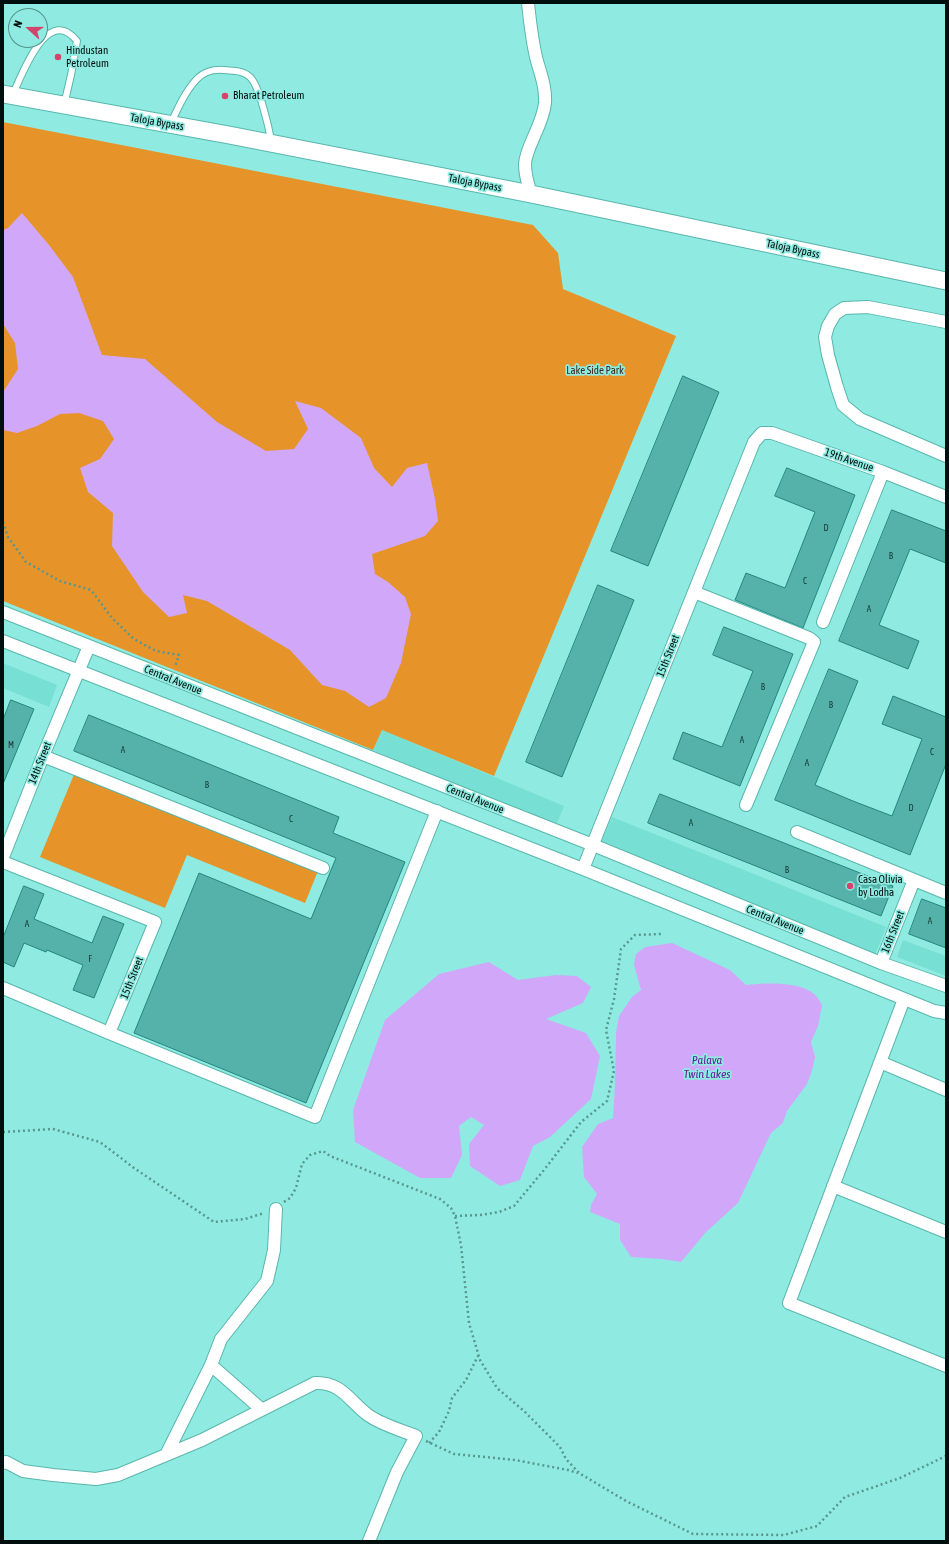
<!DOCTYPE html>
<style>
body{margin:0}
#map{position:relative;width:949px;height:1544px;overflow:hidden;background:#8febe1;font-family:"Asap Condensed",sans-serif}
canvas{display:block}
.frame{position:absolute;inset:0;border:4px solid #000f0d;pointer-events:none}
.north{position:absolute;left:8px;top:8px;width:40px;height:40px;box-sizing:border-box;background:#8febe1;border:1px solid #56938c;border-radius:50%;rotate:291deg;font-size:11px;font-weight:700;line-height:16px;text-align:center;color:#000f0d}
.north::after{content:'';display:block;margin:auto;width:14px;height:18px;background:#d3446d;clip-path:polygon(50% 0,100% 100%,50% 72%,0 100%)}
</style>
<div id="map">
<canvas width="949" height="1544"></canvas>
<div class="frame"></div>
<div class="north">N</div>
</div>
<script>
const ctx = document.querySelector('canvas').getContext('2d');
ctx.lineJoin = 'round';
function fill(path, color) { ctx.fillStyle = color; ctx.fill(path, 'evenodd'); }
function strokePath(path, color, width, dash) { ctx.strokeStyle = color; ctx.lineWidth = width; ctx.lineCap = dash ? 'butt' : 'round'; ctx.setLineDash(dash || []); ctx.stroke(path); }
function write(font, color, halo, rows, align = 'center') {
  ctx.font = font + ' "Asap Condensed",sans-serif'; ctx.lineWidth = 3.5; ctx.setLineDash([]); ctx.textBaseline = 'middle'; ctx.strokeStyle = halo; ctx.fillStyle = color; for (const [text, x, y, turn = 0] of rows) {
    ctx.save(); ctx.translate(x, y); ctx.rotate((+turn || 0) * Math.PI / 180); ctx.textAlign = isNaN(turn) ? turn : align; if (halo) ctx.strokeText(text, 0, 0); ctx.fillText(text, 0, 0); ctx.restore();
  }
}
const built = new Path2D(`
 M3,663L57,685L49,707L3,688Z
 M382,730L564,806L556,826L373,750Z
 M612,817L886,927L875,955L600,844Z
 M903,940L946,956V976L897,957Z`);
const green = new Path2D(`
 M3,122L533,225L558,253L563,289L676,336L494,776L382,730L373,750L3,601Z
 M75,772L318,871L305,903L187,855L165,908L40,857Z`);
const water = new Path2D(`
 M22,213L49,245L73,277L102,355L145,359L217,422L266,451L294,449L308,429L295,401L321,408L361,438L374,468L392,487L407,468L427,463L435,499L438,521L425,536L372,554L375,574L388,582L405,597L411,614L401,663L386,698L369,707L345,691L322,685L290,650L207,601L183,595L187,613L169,617L143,592L112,546L113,513L88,492L80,468L100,459L114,439L103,421L79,413L60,414L37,426L17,433L3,430V392L18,369L15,343L3,324V230L8,228Z
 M672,943L730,970L746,985C766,983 800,981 815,995C818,997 820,1002 822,1005L818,1026L811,1042L815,1057L812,1071L807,1084L787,1111L783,1123L771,1133L738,1203L706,1232L681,1262L662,1259L631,1257L620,1240V1224L590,1212L591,1205L597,1194L584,1177L582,1147L598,1124L613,1118L615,1085L616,1033L619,1016L632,997L641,990L634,965L636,954L645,947Z
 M489,962L518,980L556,975L577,976L591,987L583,1003L546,1019L586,1033L600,1056L591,1099L550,1137L533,1146L520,1180L500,1186L470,1166L469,1144L484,1125L471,1117L459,1126L462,1155L451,1178H420L355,1142L353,1110L385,1020L439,974Z`);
const building = new Path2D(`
 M683,376L719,392L648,566L611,551Z
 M787,468L855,495L803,628L735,600L746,573L785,588L815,512L775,496Z
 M892,510L946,531V563L910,549L879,625L919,641L908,669L839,641Z
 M598,585L634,600L562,777L526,762Z
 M724,627L793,654L740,786L673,759L683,732L722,747L753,671L713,655Z
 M829,669L858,681L815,785L853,801L892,816L922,739L882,724L893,696L946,717V764L910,855L775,800Z
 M11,700L34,709L3,784V720Z
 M89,715L339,817L333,833L405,862L306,1103L134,1033L199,873L311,919L336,858L74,751Z
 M660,794L893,886L881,916L648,823Z
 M24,886L44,894L34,919L92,943L103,916L124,924L94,998L73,990L83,965L47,950L46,952L24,943L14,967L3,962V938Z
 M922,899L946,908V948L909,934Z`);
const path = new Path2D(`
 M3,522L8,537L26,562L60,581L91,590L112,618L134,639L156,651L179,655L175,667
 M3,1132L53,1129L100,1142L134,1168L214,1222L245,1219L264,1213
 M284,1202L290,1198L296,1188L302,1164L310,1155L323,1151L330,1156L440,1199L451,1208L455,1216L461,1245L469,1323L480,1360L497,1388L524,1411L560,1447L566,1459L579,1473L626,1501L693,1534L784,1535L817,1526L845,1497L900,1478L946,1456
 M455,1216L480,1215L499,1212L514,1206L544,1170L581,1122L607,1101L614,1071L606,1030L614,999L621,949L635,935L662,934
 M426,1441L454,1454L515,1460L568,1470L578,1473
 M429,1443L439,1432L449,1411L452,1398L466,1380L478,1356`);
const service = new Path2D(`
 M13,94C23,72 48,4 77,41L71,75L64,105
 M171,123C178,108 185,92 196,80C203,72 214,69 224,70C233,71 243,70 250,77C259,85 269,128 271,141`);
const minor = new Path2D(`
 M528,3C530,22 532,42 537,61C541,75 546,88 545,103C543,125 526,146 525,164C525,175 528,185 531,194
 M946,322L868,307L844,308L835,314L828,326L825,337L828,355L837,387L843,405L860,419L946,456
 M694,592L809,638L814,642L746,805
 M3,612L593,845L881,963L946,986
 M823,622L883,472
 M3,641L583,869L934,1011L946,1013
 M43,756L323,868
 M797,832L946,893
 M3,857L43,756L89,646
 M3,862L155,922L109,1033
 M583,869L754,442L762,433H772L883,472L946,497
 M881,963L914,880
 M3,988L109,1033L315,1117L437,811
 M904,999L789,1303L946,1366
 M880,1062L946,1090
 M833,1186L946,1232
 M211,1365L261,1409
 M166,1455L211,1365L221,1339L267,1281L274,1250L276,1209
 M3,1463L6,1462L23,1471L53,1475L96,1479L118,1475L202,1440L315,1383C342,1382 349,1401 368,1415C382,1425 401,1430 416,1436L397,1472L369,1541`);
const secondary = new Path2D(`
 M3,94L229,135L531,194L946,281`);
const markers = [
 [58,57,4,"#d3446d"],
 [225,96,4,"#d3446d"],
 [850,886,4,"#d3446d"]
];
const numberNames = [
 ["D",826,528],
 ["B",891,556],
 ["C",805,581],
 ["A",869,609],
 ["B",763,687],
 ["B",831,705],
 ["A",742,740],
 ["M",11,745],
 ["A",123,750],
 ["C",932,752],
 ["A",807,763],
 ["B",207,785],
 ["D",911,808],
 ["C",291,819],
 ["A",691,823],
 ["B",787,870],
 ["A",930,921],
 ["A",27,924],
 ["F",90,959]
];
const poiNames = [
 ["Hindustan",66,51],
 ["Petroleum",66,64],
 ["Bharat Petroleum",233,96],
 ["Casa Olivia",858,880],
 ["by Lodha",858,893]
];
const streetNames = [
 ["Taloja Bypass",157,122,10],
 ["Taloja Bypass",475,183,11],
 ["Taloja Bypass",793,249,12],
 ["19th Avenue",849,460,19],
 ["15th Street",668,656,-68],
 ["Central Avenue",173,680,22],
 ["14th Street",40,763,-68],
 ["Central Avenue",475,799,22],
 ["Central Avenue",775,920,22],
 ["16th Street",893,932,-68],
 ["15th Street",132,978,-68]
];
const parkNames = [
 ["Lake Side Park",595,371]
];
const waterNames = [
 ["Palava",707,1060],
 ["Twin Lakes",707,1074]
];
fill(built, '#77dfd4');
fill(green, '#e69429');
fill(water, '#d1a7f9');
fill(building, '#55b2aa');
strokePath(building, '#21867e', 1);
strokePath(service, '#59b6ad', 8);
strokePath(minor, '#59b6ad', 14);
strokePath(secondary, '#59b6ad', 19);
strokePath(path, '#589790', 2.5, [2, 3]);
strokePath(service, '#fff', 6);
strokePath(minor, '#fff', 12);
strokePath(secondary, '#fff', 17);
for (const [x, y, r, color] of markers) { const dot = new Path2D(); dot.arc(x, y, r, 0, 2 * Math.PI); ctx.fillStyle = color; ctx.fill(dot); strokePath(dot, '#8febe1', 1.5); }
write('9px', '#153834', null, numberNames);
write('11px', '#000f0d', '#8febe1', poiNames, 'left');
write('11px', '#000f0d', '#8febe1', streetNames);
write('11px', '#3b2b1a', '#8febe1', parkNames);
write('italic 12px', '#661e96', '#8febe1', waterNames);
</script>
